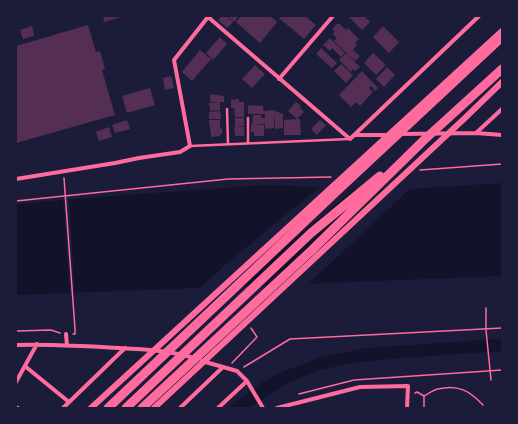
<!DOCTYPE html>
<style>
body{margin:0}
#map{position:relative;width:518px;height:424px;overflow:hidden;background:#1b1b3a;font-family:"Sofia Sans Condensed",sans-serif}
canvas{display:block}
.frame{position:absolute;inset:0;border:17px solid #1b1b3a;pointer-events:none}
</style>
<div id="map">
<canvas width="518" height="424"></canvas>
<div class="frame"></div>
</div>
<script>
const ctx = document.querySelector('canvas').getContext('2d');
ctx.lineJoin = 'round';
function fill(path, color) { ctx.fillStyle = color; ctx.fill(path, 'evenodd'); }
function strokePath(path, color, width, dash) { ctx.strokeStyle = color; ctx.lineWidth = width; ctx.lineCap = dash ? 'butt' : 'round'; ctx.setLineDash(dash || []); ctx.stroke(path); }
const water = new Path2D(`
 M502,183V276L16,295V204L111,196L265,185L396,190Z
 M502,339V351L400,358L351,363L320,370L287,383L249,408H228L263,382L282,372L322,357L367,348Z`);
const pier = new Path2D(`
 M322,185L357,187L234,289L197,291L226,264Z
 M378,187H412L306,286L274,288Z
 M63,198H69L75,295H70Z`);
const building = new Path2D(`
 M103,16H125L104,22Z
 M222,16H227L233,22L227,28L218,20Z
 M228,16H239L234,22Z
 M241,16H270L277,22L260,43L236,22Z
 M281,16H305L316,25L304,39L279,18Z
 M348,16H364L370,22L362,30Z
 M338,23L346,30L348,28L359,39L355,43L357,45L353,50L360,56L355,61L334,41L337,38L333,34L335,31L332,29Z
 M88,25L96,52L100,51L105,69L102,70L115,115L16,143V46Z
 M32,26L34,36L23,39L20,30Z
 M383,26L399,42L389,53L373,37Z
 M220,37L227,44L213,60L206,53Z
 M330,38L345,53L341,57L332,48L330,51L323,45Z
 M321,48L337,63L332,68L316,54Z
 M200,50L211,59L192,81L182,72Z
 M346,53L360,67L355,71L353,69L351,72L339,60Z
 M373,53L386,65L376,75L364,63Z
 M341,64L353,75L346,83L334,71Z
 M255,65L265,74L252,88L242,79Z
 M387,67L395,75L384,87L376,79Z
 M362,71L378,88L375,91L371,86L369,88L373,92L360,106L356,102L351,107L339,95Z
 M171,76L174,88L165,90L163,78Z
 M150,88L155,105L127,113L122,96Z
 M210,94L224,96V102H210Z
 M239,99V102H244V117H235L234,108H231V100Z
 M220,102V110L210,111L209,103Z
 M296,102L301,106L300,108L304,112L297,119L288,111Z
 M248,105L263,106L264,114H248Z
 M273,110L283,114V128L275,129L274,113V128L265,129V124L252,125L253,115H261V118H265L264,111Z
 M220,111L221,119H209V112Z
 M235,118H244V126L235,127Z
 M296,119H300L301,135H284V120Z
 M127,120L130,129L115,133L112,125Z
 M209,120H220V128H213H222V134H220V136L211,137Z
 M320,120L326,125L317,135L311,129Z
 M251,125H264V136H254V132H251Z
 M109,127L112,137L99,141L96,132Z
 M234,127H244V136H235Z`);
const path = new Path2D(`
 M420,170L502,164
 M64,178L75,329V334H73
 M16,201L228,179L331,177
 M486,308V330L491,380
 M16,331L51,330L60,333
 M232,363L257,337L251,328
 M244,367L290,339L502,328
 M415,393L417,392L424,396V408
 M299,394L354,380L502,370
 M424,396C428,394 433,390 438,389C458,384 470,391 483,405`);
const service = new Path2D(`
 M227,109L228,144
 M248,118V143
 M190,146L349,139`);
const minor = new Path2D(`
 M279,79L333,16
 M476,133L502,135
 M401,134L476,133L502,109
 M354,135H390
 M16,179L115,163L139,158L180,152L190,146L174,60L208,17L350,139L479,16
 M66,334L67,346
 M16,345C45,344 73,346 102,347C133,349 165,349 194,358
 M202,361L237,371L247,381L263,408
 M26,367L69,402
 M16,382L37,344
 M16,407L18,408
 M63,408L125,348
 M180,408L223,367
 M218,408L247,381
 M277,408L360,387L408,386L407,408`);
const tertiary = new Path2D(`
 M208,17L209,16
 M91,408L502,31
 M154,408L465,118L502,82`);
const motorway = new Path2D(`
 M108,408L336,192L502,37
 M126,408L311,233L380,176
 M142,408L312,250L424,140L502,69`);
fill(water, '#12122b');
fill(pier, '#1b1b3a');
fill(building, '#542f53');
strokePath(path, '#ff6b9d', 1.5);
strokePath(service, '#ff6b9d', 2.5);
strokePath(minor, '#ff6b9d', 4);
strokePath(tertiary, '#ff6b9d', 6);
strokePath(motorway, '#ff6b9d', 9);
</script>
